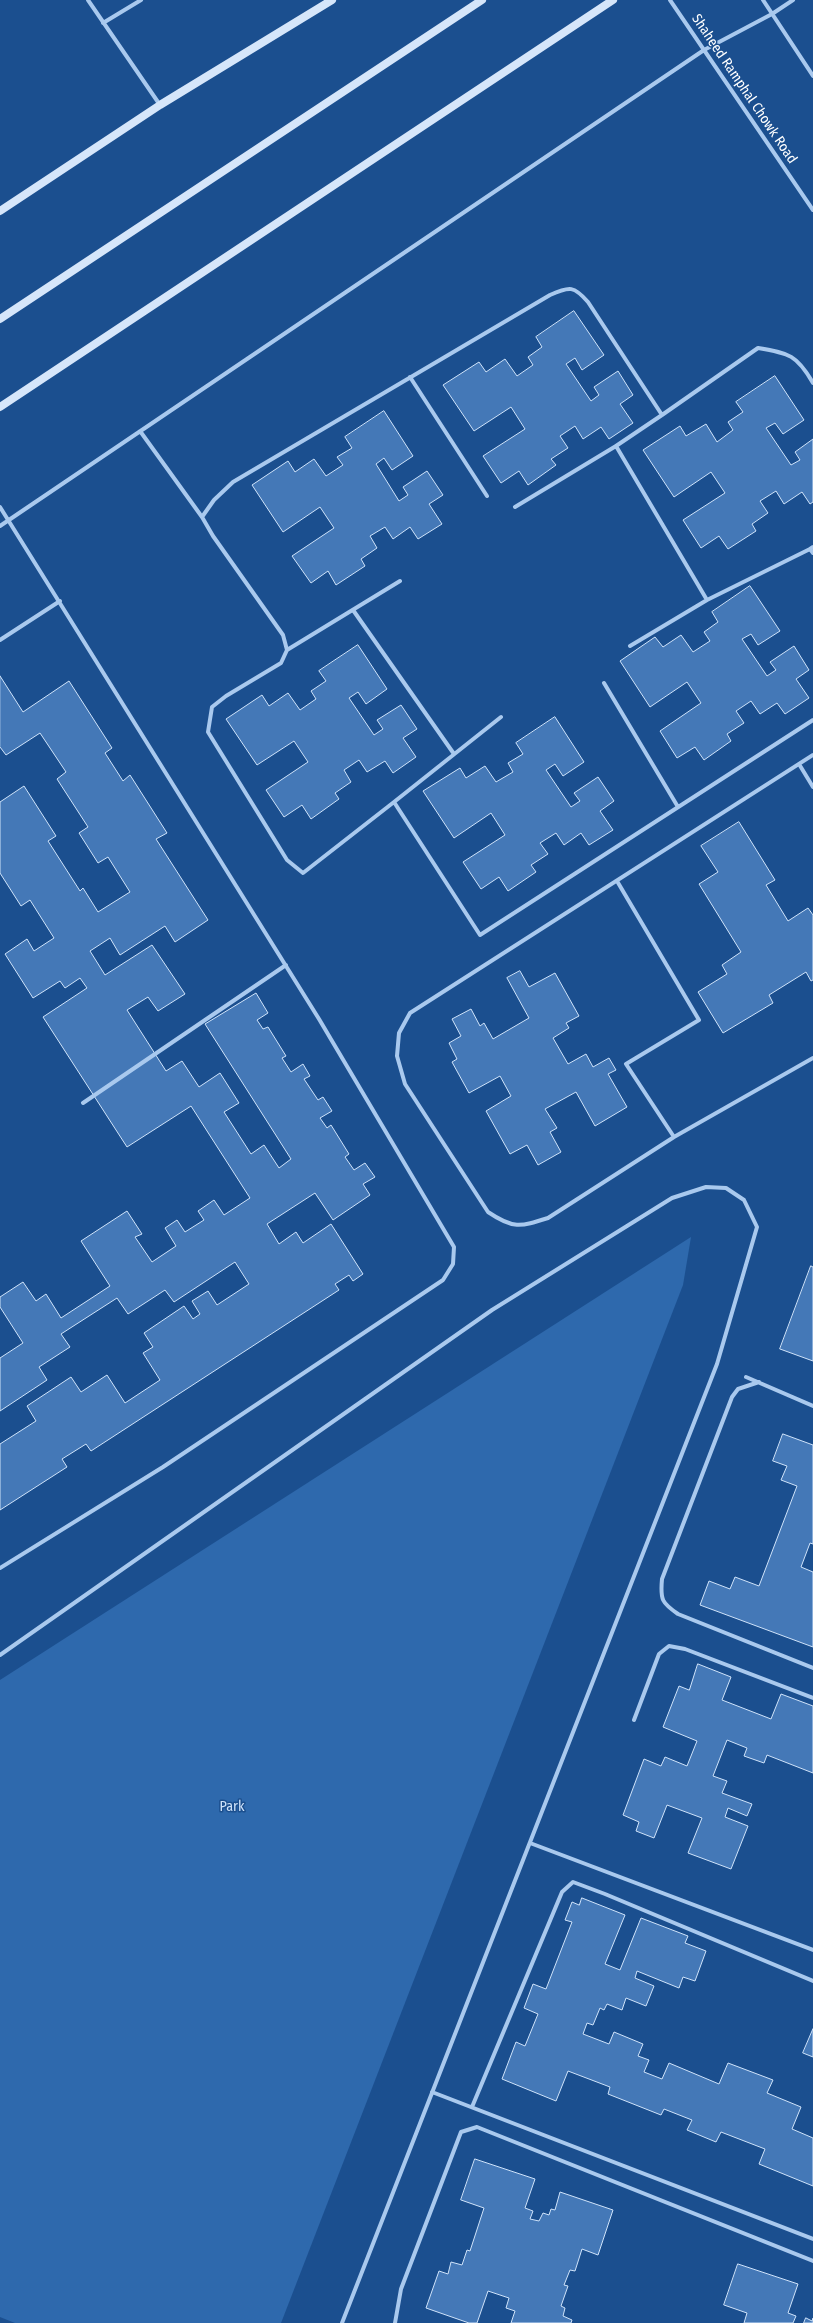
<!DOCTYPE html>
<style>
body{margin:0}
canvas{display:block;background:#1b4f8f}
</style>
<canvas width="813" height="2323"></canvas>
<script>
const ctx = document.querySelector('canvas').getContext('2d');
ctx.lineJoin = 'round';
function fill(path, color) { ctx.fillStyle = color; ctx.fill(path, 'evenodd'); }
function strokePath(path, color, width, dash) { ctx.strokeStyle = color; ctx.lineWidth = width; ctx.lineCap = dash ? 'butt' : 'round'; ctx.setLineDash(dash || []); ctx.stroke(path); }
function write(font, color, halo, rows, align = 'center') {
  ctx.font = font + ' "Fira Sans Condensed",sans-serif'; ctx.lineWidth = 3; ctx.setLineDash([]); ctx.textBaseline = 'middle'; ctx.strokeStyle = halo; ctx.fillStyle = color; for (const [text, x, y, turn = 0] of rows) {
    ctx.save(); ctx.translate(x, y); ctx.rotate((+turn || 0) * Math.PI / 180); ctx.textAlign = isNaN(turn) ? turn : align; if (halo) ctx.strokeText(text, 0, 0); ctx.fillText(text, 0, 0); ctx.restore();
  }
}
const green = new Path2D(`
 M691,1237L683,1285L281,2323H15L0,2317V1680Z`);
const building = new Path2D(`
 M574,311L604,355L582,370L575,358L566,364L591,401L599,395L594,387L618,371L633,395L620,404L633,423L609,439L601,427L583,439L575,426L560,436L568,448L551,459L556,465L528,485L519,471L501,483L483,456L525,429L511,407L474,431L443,385L479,362L486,372L505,359L517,376L533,365L528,357L542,347L536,337Z
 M775,376L804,420L783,434L775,423L766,428L791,465L800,460L795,452L813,439V502L810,504L802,492L784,504L776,491L760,501L768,513L752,524L756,531L728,549L719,536L701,548L683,520L725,493L711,472L674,497L643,450L680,426L686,436L706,424L717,442L733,430L728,422L743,412L736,402Z
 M384,411L413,456L392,470L384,458L376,464L399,501L408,495L403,487L427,471L443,495L429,504L442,524L418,539L410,527L393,539L385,527L370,536L377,548L361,559L365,566L336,585L328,571L311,583L292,556L334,528L320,507L283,532L252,485L288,461L295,472L314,459L326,476L343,465L337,457L352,448L345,437Z
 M750,586L780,631L758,645L751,634L742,639L767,676L776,670L770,662L794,646L809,670L796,679L809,698L785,714L777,703L760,714L751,701L736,711L744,723L727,734L731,741L704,760L695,747L677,758L660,731L701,703L687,682L650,707L620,661L655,637L663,647L681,635L693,652L710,641L704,632L718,622L712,612Z
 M358,645L387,689L366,704L358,692L349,698L374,735L383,729L377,720L401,705L417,729L403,738L416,757L393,773L385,761L367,772L359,760L344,770L351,782L335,793L339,799L311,819L302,805L284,817L266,790L308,762L294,741L257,765L226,719L262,695L269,706L288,693L300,710L316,699L311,691L326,681L319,671Z
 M0,676L23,712L69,681L112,748L105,753L123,781L130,775L167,833L156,839L208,920L175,942L165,926L120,955L110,938L90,951L105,975L152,945L185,994L158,1011L148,997L127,1010L166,1071L182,1061L199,1087L220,1073L239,1103L224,1112L251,1154L264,1145L279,1168L291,1159L205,1024L256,993L268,1013L257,1020L263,1029L268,1027L286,1056L282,1058L291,1072L303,1064L310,1076L304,1079L318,1100L323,1097L332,1111L320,1118L327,1128L331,1125L349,1154L345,1157L354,1170L365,1163L375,1177L363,1184L370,1195L333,1220L315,1193L267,1224L279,1244L296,1232L303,1243L331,1224L363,1274L353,1281L349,1275L335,1284L339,1290L91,1451L86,1444L62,1459L67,1467L0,1510V1444L36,1421L27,1406L71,1377L81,1392L107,1375L125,1403L160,1380L143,1353L153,1347L144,1333L184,1306L193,1319L200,1314L192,1301L208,1291L217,1305L249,1284L235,1262L174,1302L165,1290L128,1314L117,1298L61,1334L70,1347L39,1367L47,1380L0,1411V1358L23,1343L0,1307V1297L23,1282L36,1301L46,1294L61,1318L110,1286L81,1241L127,1211L142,1234L135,1237L152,1262L176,1246L165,1228L177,1220L185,1232L204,1220L198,1211L214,1200L224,1215L250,1198L191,1106L127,1147L43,1017L87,988L80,978L65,988L60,981L33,998L5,954L27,939L34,951L54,938L30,900L21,906L0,873V802L24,786L56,836L48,841L80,891L83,888L98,912L130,892L108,857L98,863L79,833L88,827L57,779L66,772L40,733L6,755L0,747Z
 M555,717L584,762L563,776L555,764L546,770L571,807L580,801L574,793L598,777L614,801L600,811L613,830L589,845L581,833L564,845L556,833L540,843L548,854L531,865L536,872L508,891L499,877L481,889L463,862L505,835L491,813L454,838L423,791L460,768L466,778L485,766L496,782L513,772L508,763L523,754L516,743Z
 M739,822L775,880L766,885L788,921L808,908L813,915V980L811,981L806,972L769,995L773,1003L723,1033L698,992L727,974L722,965L741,952L699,884L718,872L701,846Z
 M520,971L529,987L555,973L579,1016L566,1023L569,1028L553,1038L568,1064L586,1054L593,1067L609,1058L616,1070L608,1074L627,1107L595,1126L576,1092L545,1109L557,1128L550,1132L561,1152L538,1165L527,1145L510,1154L486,1111L511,1096L500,1076L469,1093L452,1062L457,1059L449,1043L461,1036L452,1019L471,1009L480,1026L484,1023L493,1039L529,1018L507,978Z
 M811,1266L813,1267V1361L780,1349Z
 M783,1434L813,1445V1544L810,1543L801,1567L813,1572V1647L700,1605L709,1581L730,1589L735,1577L759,1586L797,1486L781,1480L787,1466L773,1461Z
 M698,1664L731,1677L722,1700L771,1719L781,1694L813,1706V1773L767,1755L764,1763L744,1756L747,1748L727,1740L713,1776L727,1781L722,1793L752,1804L747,1816L728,1808L725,1817L748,1826L731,1869L688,1853L702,1818L667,1805L654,1838L636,1831L639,1822L623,1815L644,1759L661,1766L665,1757L687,1766L697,1741L663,1727L679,1686L689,1690Z
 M582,1898L625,1915L605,1964L620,1970L641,1918L688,1936L685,1943L706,1951L695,1981L683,1977L679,1988L637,1971L635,1978L654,1986L646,2006L626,1998L622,2010L607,2004L604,2010L600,2008L593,2025L587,2023L583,2034L609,2044L614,2032L643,2044L638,2056L649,2060L644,2072L662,2079L669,2063L719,2084L728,2063L773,2080L767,2093L801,2107L792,2129L813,2138V2186L759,2164L765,2149L721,2132L716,2142L687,2130L692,2120L664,2109L661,2115L608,2094L610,2087L568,2071L556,2101L502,2079L516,2042L525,2046L538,2014L524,2008L533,1984L546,1989L572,1922L565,1920L572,1902L579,1905Z
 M813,2029V2057L803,2053Z
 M475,2159L535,2179L525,2208L533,2211L530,2219L539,2221L543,2213L549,2215L551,2209L555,2210L560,2192L613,2210L598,2255L582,2249L575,2271L570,2270L564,2285L568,2286L561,2306L565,2308L563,2316L572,2320L571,2323H511L515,2311L506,2308L509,2298L488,2291L477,2323H469L426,2308L439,2271L448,2274L451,2262L462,2265L467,2250L470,2251L484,2208L461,2200Z
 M738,2264L798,2284L788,2313L796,2316L793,2323H744L747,2313L724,2305Z
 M806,2318L812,2321L813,2318V2323H804Z`);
const street = new Path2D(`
 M88,0L160,105
 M670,0L813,210
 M763,0L813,76
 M103,23L141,0
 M410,377L487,496
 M813,383C797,355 789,353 758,348L662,415L588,302C574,286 570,286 550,295L233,482L214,500L202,517L213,536L283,635L287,650L281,663L226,696L212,707L208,732L287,860L303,873L394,802L480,935L813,720
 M140,431L202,517
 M616,446L662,415
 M0,507L319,1019L454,1247L453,1264L443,1280L163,1467L0,1568
 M515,507L616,446L707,600L630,646
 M0,526L704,50L772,14L793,0
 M813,547L810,549L813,553
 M707,600L810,549
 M353,610L454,754
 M0,640L60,601
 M287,650L400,581
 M604,683L678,807
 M813,755L410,1013L399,1033L397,1056L405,1084L488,1212C513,1229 520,1227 548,1218L674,1137L813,1058
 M799,764L813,787
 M394,802L501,717
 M617,881L699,1020L626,1064L674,1137
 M83,1103L286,965
 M746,1377L813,1406
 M759,1382L738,1389L732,1397L662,1579C660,1600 662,1603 678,1614L813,1668
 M0,1655L492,1310L672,1198L706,1187L726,1188L744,1200L757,1227L717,1364L342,2323
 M634,1720L659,1654L669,1646L685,1649L813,1698
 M530,1843L813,1950
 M432,2092L813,2239
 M472,2107L562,1892L573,1882L605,1894L813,1981
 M395,2323L401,2289L461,2132L477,2127L813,2261`);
const secondary = new Path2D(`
 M0,211L160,105L332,0
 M0,319L482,0
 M0,407L613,0`);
const streetNames = [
 ["Shaheed Ramphal Chowk Road",744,89,56]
];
const parkNames = [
 ["Park",232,1807]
];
fill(green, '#2e69ad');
fill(building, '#4478b7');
strokePath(building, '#cfe3fa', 1);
strokePath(street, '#a9c9ee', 4);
strokePath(secondary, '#d6e6fa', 8);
write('14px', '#fff', '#1b4f8f', streetNames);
write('14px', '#cfe3fa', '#1b4f8f', parkNames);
</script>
